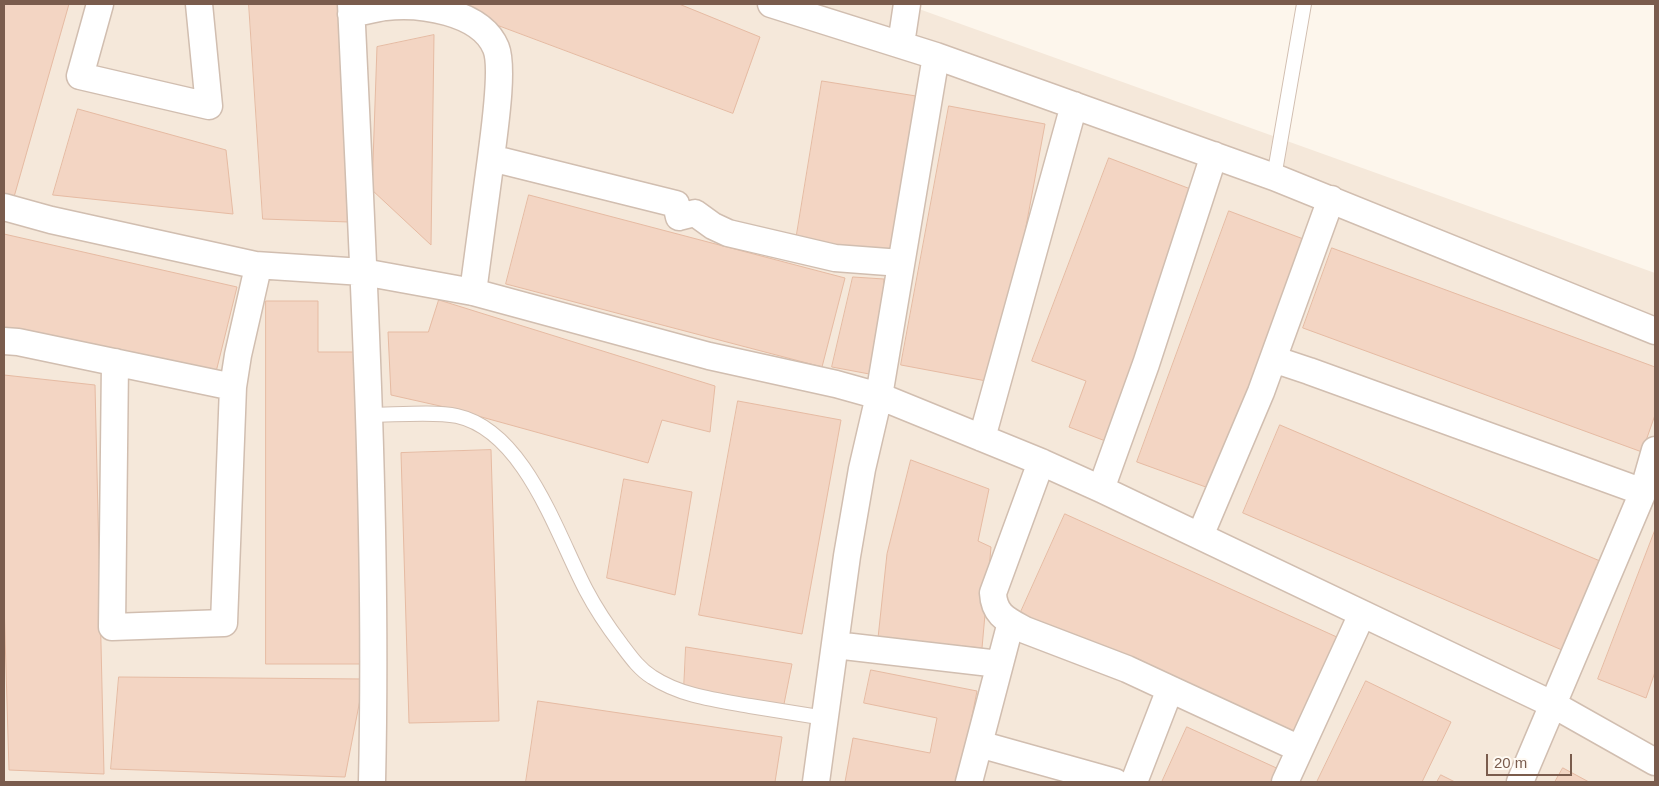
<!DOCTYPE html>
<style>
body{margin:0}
#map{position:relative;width:1659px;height:786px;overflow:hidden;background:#fdf6ec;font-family:Helvetica,sans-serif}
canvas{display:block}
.frame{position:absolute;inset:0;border:5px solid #7a5c4d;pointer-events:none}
.scale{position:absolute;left:1486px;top:754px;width:86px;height:22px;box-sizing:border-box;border:2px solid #7a5c4d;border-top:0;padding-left:6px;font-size:15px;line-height:18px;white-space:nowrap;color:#7a5c4d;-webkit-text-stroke:4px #fffaf3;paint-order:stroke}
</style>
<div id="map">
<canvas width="1659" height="786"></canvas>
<div class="frame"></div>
<div class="scale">20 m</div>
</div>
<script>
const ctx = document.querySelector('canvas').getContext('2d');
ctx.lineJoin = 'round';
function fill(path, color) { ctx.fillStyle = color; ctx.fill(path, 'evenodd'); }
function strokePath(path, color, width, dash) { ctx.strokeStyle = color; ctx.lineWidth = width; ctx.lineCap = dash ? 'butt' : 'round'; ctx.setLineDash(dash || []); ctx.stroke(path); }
const residential = new Path2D(`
 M4,4H905L1655,273V782H4Z`);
const building = new Path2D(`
 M4,4H69L12,204L4,199Z
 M249,4H340L349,222L263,219Z
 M441,4H679L760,37L733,113Z
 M434,35L431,245L372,190L377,47Z
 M822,81L916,96L890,256L796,240Z
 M949,106L1045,124L997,383L901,365Z
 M78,109L226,150L233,214L53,195Z
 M1109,158L1201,193L1108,442L1069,427L1086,381L1032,361Z
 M529,195L845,278L822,367L506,284Z
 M1229,211L1306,240L1214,490L1137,462Z
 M4,234L237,287L216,372L4,334Z
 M1332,248L1655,367V415L1642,452L1303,328Z
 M853,277L884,279L880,376L832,367Z
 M439,300L715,386L710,432L662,420L648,463L449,408L391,395L388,332H428Z
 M266,301H318V352H361V664H266Z
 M4,375L95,385L104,774L9,770L4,602Z
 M738,401L841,420L802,634L699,615Z
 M1280,425L1600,561L1562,650L1243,513Z
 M491,450L499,721L409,723L401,453Z
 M911,460L989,489L978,541L991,547L982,648L878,638L887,554Z
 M624,479L692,492L675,595L607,578Z
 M1065,514L1339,638L1294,738L1020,614Z
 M1655,530V672L1646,698L1598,679Z
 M686,647L792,664L783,709L684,689Z
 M871,670L977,691L959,782H845L853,738L930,753L937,718L864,703Z
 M119,677L364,679L345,777L111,769Z
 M1366,681L1451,722L1422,782H1317Z
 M538,701L782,737L775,782H526Z
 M1187,727L1283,771L1278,782H1162Z
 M1563,768L1589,782H1555Z
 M1441,775L1455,782H1437Z`);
const lane = new Path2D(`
 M1274,177L1304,4
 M370,415C394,415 434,411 457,416C525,431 557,535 586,590C596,609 608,627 621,644C630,656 639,669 652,677C681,696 716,700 750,706C775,710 800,714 825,718`);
const street = new Path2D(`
 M100,4L80,76L209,106L199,4
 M351,4C363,263 378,523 372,782
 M771,4L936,56L1274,177L1655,331
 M351,14C362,12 373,9 385,7C419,3 481,11 496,48C504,68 494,133 491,158
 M901,44L907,4
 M4,207L51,220L255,265L363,272L473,292L709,356L836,384L879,396L1041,462L1101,489L1554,705L1655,762
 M473,292L491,158L676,204L679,217L695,213L713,226L728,233L835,258L901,263
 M4,341L18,342L233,387L238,355L256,276L255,265
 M1273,359L1331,199
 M115,362L112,627L224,623L233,387
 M982,438L1074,105
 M1041,462L993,593C994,615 1007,620 1025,630L1127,669L1170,689L1134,782
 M1101,489L1146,364L1214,155
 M1643,492L1655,450
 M1200,536L1261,392L1273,359L1309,371L1643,492L1520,782
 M835,645L999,664
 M1170,689L1300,749
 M979,744L1115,782
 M816,782L847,556L862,469L879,396L936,56
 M969,782L1011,622
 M1285,782L1362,614`);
fill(residential, '#f5e8da');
fill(building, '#f3d5c3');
strokePath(building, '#e6bba3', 1);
strokePath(lane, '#d1beb0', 16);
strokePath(street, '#d1beb0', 29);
strokePath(lane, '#fff', 14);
strokePath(street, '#fff', 26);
</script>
